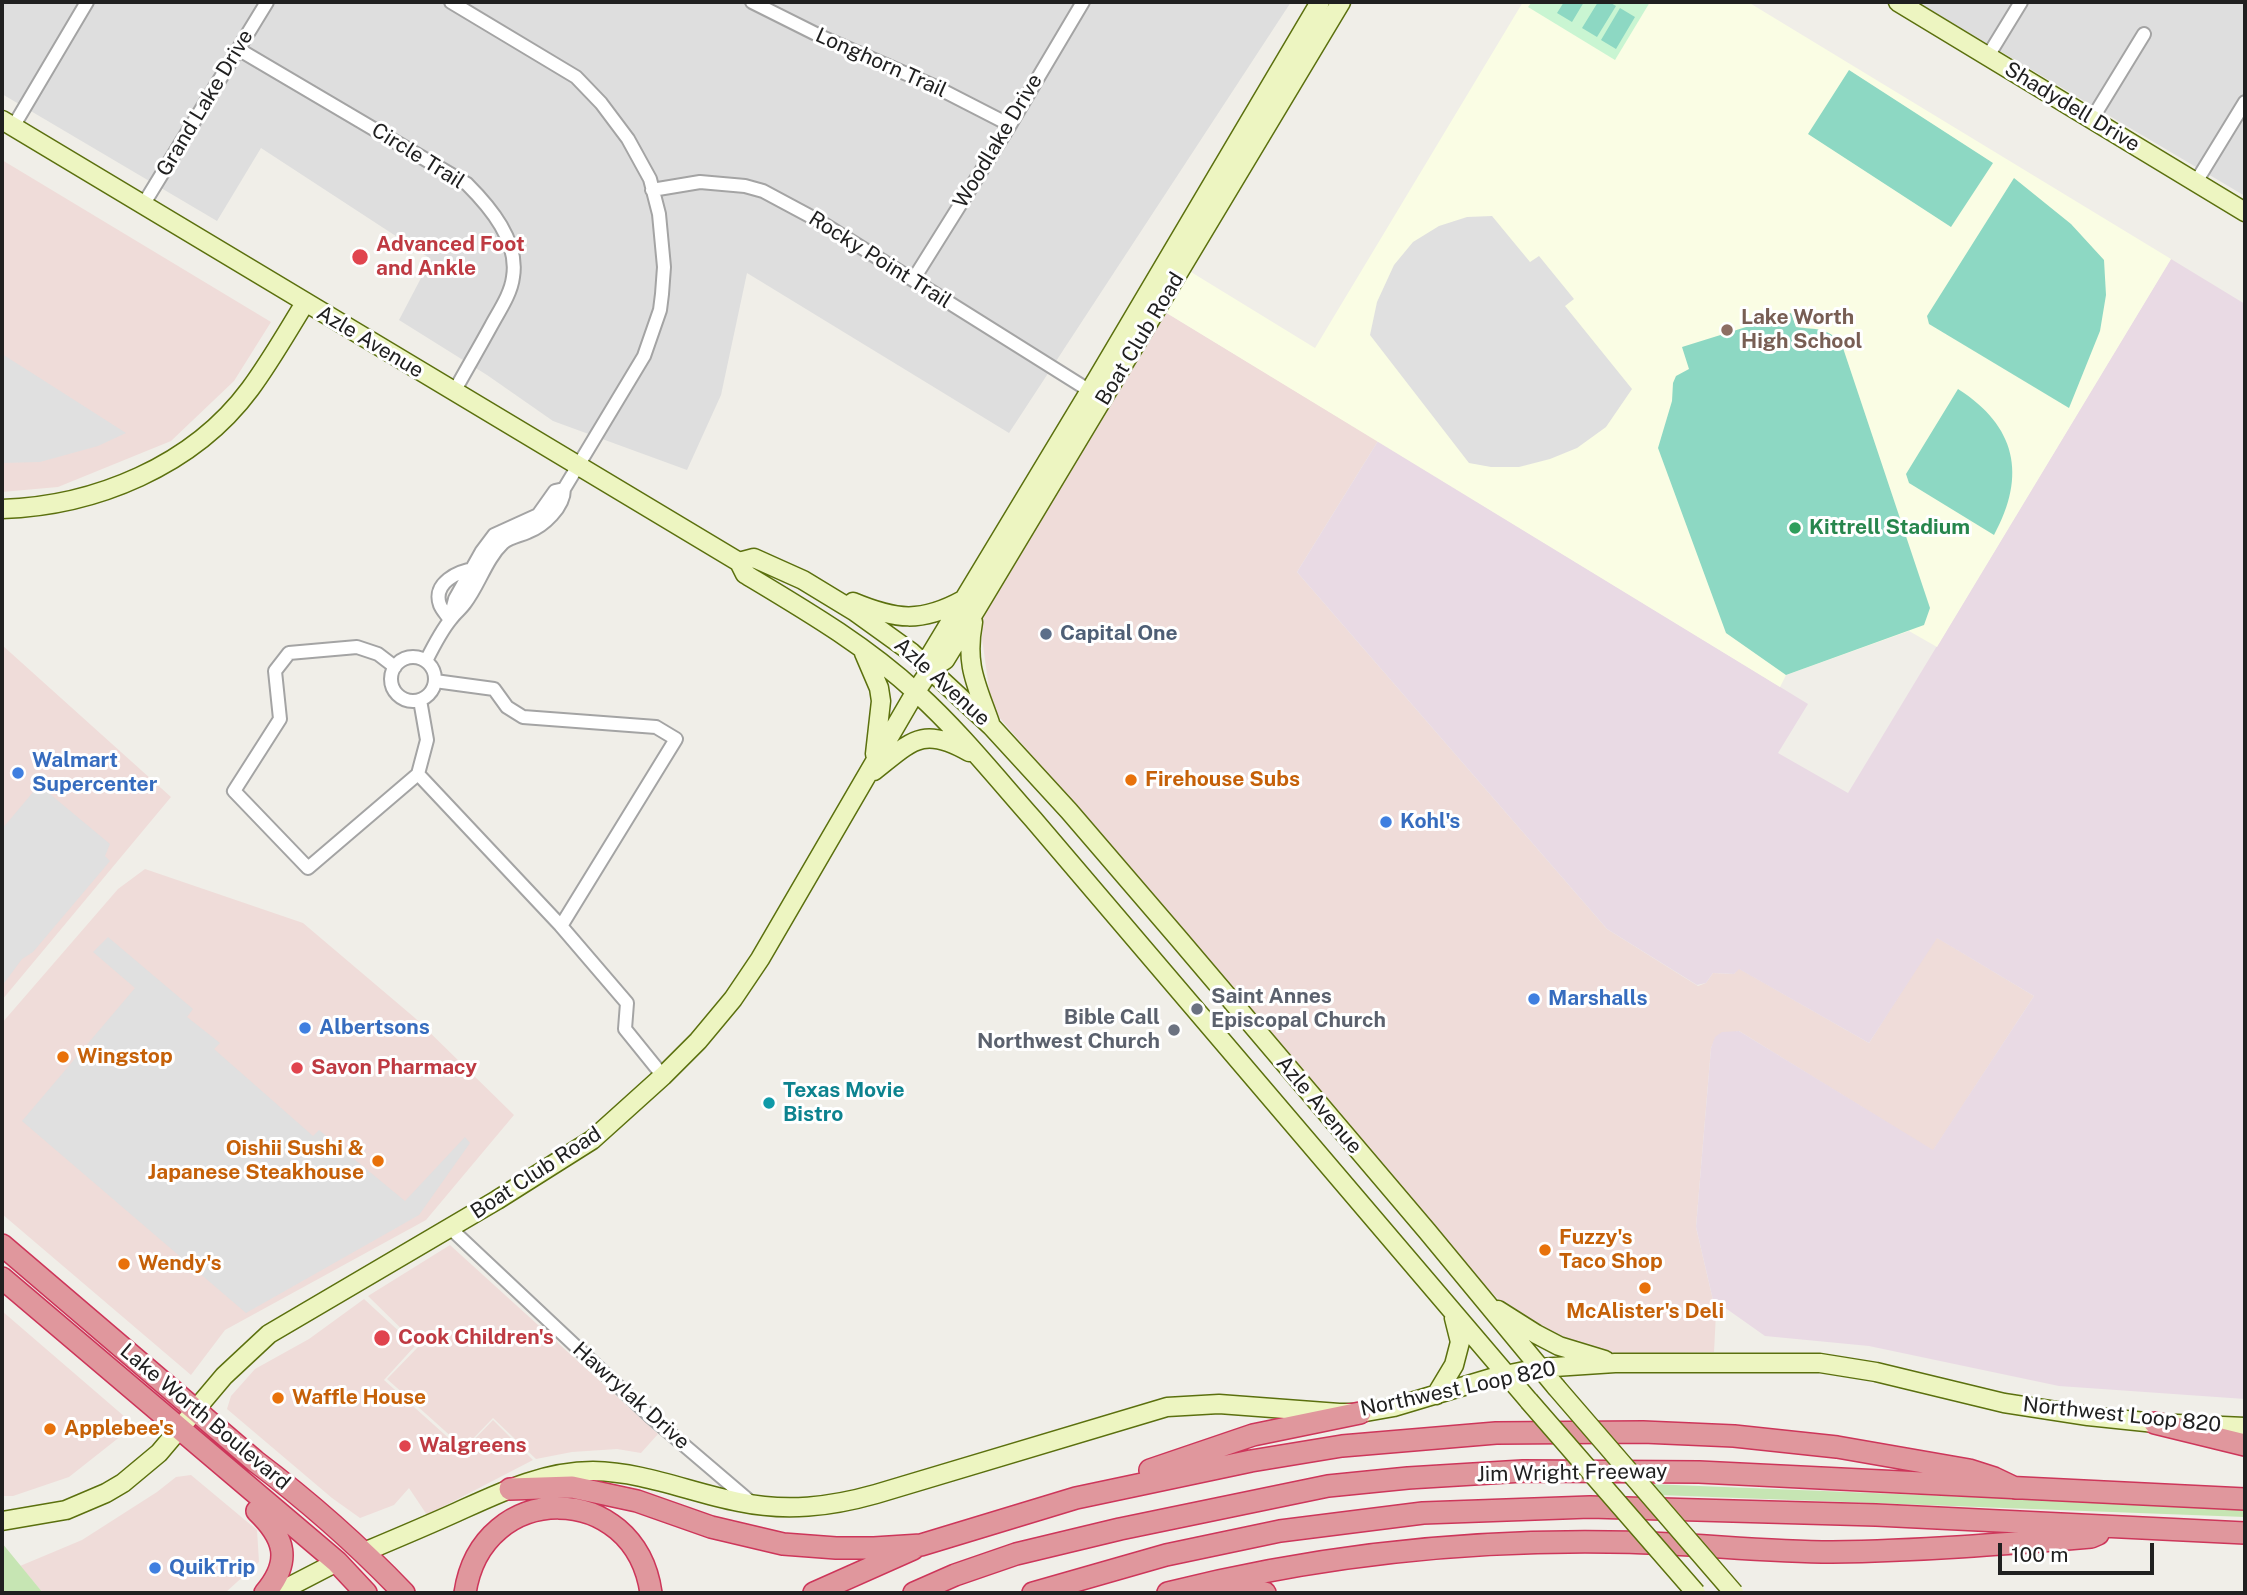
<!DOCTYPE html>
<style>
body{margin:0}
#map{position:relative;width:2247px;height:1595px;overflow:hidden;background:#f0eee8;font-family:"Public Sans",sans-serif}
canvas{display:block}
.frame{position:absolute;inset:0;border:4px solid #202020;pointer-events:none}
.scale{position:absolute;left:1998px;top:1543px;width:156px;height:32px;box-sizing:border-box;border:4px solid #202020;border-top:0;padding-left:9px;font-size:21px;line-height:24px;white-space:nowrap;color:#202020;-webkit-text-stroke:5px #fff;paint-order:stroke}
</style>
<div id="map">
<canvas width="2247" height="1595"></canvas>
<div class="frame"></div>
<div class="scale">100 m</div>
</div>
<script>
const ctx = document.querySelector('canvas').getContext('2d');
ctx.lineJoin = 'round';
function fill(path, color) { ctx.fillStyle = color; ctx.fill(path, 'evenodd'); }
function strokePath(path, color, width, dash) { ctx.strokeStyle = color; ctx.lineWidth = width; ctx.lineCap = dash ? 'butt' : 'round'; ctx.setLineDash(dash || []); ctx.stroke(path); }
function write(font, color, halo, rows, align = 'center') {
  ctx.font = font + ' "Public Sans",sans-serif'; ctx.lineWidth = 6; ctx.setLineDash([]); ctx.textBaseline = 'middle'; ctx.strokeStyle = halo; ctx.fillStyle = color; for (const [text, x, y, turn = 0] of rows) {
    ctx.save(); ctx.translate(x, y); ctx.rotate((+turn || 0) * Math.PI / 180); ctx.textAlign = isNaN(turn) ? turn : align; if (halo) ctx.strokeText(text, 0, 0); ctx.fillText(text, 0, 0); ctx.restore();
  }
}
const residential = new Path2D(`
 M2,2H1291L1009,433L747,273L721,395L687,470L553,421L487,375L399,320L431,259L261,148L217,221L2,94Z
 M1917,2H2245V196Z`);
const commercial = new Path2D(`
 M2,160L271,322L234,381L171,441L58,487L2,492Z
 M1165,312L1378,441L1297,572L1607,929L1698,986L1706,983L1713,973L1734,974L1738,968L1869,1043L1936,937L2034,996L1933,1151L1739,1031L1716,1037L1711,1048L1696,1227L1716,1313L1714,1352L1605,1354L1555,1335L1515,1312L1496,1297L1478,1278L999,717L990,696L982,638L984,608Z
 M2,645L171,797L2,1000Z
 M145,869L303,923L415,1018L514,1115L426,1220L225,1330L191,1375L2,1214V1023L118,889Z
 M450,1245L658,1434L641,1453L617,1449L572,1452L536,1459L493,1418L464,1448L387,1379L419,1346L368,1296Z
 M364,1299L415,1346L384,1380L463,1451L493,1420L533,1460L427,1515L409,1488L394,1505L360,1518L332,1498L227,1409L231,1396L255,1369L309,1339Z
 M2,1311L132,1423L126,1432L69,1477L13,1496H2Z
 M191,1475L257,1530L259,1562L225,1593H43L20,1566L82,1540L157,1492L176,1477Z`);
const industrial = new Path2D(`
 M2171,259L2245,304V1399L2059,1386L1869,1346L1765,1336L1724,1307L1716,1313L1696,1227L1711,1048L1715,1037L1722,1032L1739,1031L1933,1150L2034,996L1937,938L1869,1043L1739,969L1734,974L1713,973L1706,983L1697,985L1607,929L1297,572L1378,441L1808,704L1778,753L1848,793Z`);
const education = new Path2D(`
 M1523,2H1748L2171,259L1937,647L1909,631L1786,675L1780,687L1165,312L1191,272L1315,348Z`);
const grass = new Path2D(`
 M1650,1484L2245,1508V1517L1659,1495Z
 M2,1543L43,1593H2Z`);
const park = new Path2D(`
 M1532,2H1650L1615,60L1528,7Z`);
const pitch = new Path2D(`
 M1564,2H1584L1572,22L1557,13Z
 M1598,2H1609L1616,6L1597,37L1582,28Z
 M1620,8L1635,17L1616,49L1601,40Z
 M1849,70L1993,163L1951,227L1808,134Z
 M2014,178L2071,224L2104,260L2106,295L2100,331L2069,408L1929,324L1927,316Z
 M1791,313L1796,327C1816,330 1827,326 1842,345L1930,608L1924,625L1786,675L1726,633L1658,448L1672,401L1673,383L1676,376L1689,369L1682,347Z
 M1958,389C2016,426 2027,475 1994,535L1909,483L1906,474Z`);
const parking = new Path2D(`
 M1492,216L1530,262L1539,256L1574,299L1565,306L1632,389L1606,427L1577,448L1550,459L1519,467H1491L1469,463L1370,335L1377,302L1394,265L1413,242L1439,226L1467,217Z
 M2,354L32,373L126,433L98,446L40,462L2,463Z
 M39,785L110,844L105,856L110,861L33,952L22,959L2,986V829Z
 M108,937L193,1009L187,1017L220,1043L214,1049L313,1136L319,1130L405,1201L465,1137L470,1143L419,1215L246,1313L22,1121L135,988L93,952Z`);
const street = new Path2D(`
 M752,2L822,37L934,86L1010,125
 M238,49L467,184C490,207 519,241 513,277C511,294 499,311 491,326C479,348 466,370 454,392
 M1988,56L2021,2
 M2092,119L2144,34
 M13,127L87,2
 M2196,182L2245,102
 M652,190L700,182L745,186L763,191L819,221L1090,391
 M143,205L267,2
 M913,280L1010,125L1083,2
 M450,618L455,599L482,551L494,535L538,515L555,491L564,489
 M450,620C447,615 442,610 440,605C432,583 458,571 475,569
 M391 679a22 22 0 1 1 44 0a22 22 0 1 1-44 0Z
 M426,661C433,647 441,631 451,619C455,613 461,609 465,603C479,585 486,559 503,543C510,537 519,536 528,532C544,526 564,507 564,489L644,356L660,310L662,294L664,267L659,214L650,179L628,139L601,103L576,77L451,2
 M395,667L378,654L357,647L289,653L275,671L280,719L234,791L308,868L418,774
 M435,681L494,689L507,707L523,717L656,727L676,739L561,926
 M420,700L427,740L418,774L561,926L627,1003L625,1029L663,1076
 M450,1228L651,1417L753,1504`);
const secondary = new Path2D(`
 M1898,2L2245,212
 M2,120L739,562L745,574C805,610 865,645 917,693C959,731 995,776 1033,819L1529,1401
 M2,509C95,506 193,466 250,389C270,362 287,332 305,303
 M739,562L754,558L803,580L854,611L911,652L991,726L1069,811L1179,939L1427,1231L1556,1387
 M853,602C896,620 921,623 963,600
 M973,622C965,665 976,683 990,723
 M864,653L879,688L881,701L875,754
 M931,669V654L1097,379L1320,2
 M874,771C911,742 922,725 969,752
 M1498,1310L1536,1334L1559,1346L1605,1360
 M1436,1395L1454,1365L1460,1342L1454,1318
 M2,1521L66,1510L106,1493L123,1483L159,1453L224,1376L269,1334L497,1200L592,1140L663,1076L698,1041L733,999L760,959L916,691L931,669L945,660L977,608L1341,2
 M364,1552C395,1539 426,1526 457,1512C501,1492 544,1471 593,1471C644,1472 689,1492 739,1502C786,1512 830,1507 876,1494L1167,1407L1219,1404L1339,1413H1360L1394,1407L1491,1378L1539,1368L1615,1363H1820L1876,1372L2004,1403L2088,1416L2155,1423L2245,1427
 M277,1593L337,1562`);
const highway = new Path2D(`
 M2,1245L255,1461C308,1501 358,1545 404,1593
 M2,1278L337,1562L366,1593
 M2155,1423L2245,1445
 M1150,1470L1253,1435L1360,1413
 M510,1489L572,1487L637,1501L711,1527L783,1544L836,1548H874L921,1545L1076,1498L1251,1461L1342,1446L1496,1433L1643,1432L1734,1436L1837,1447L1969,1470L1994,1478L2015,1488
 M257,1511C285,1538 292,1561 265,1593
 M1218,1588L1265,1593
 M465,1593C482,1479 635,1480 651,1593
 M814,1593L913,1549
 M914,1593L955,1575L1016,1554L1120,1529L1328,1486L1408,1478L1523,1471L1699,1472L2245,1499
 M1033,1593L1166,1555L1280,1531L1423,1513L1590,1507L1876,1515L2245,1533
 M1168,1593C1311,1557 1461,1540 1609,1542C1683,1542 1758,1552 1832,1552C1919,1551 2005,1544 2091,1537L2098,1534`);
const secondaryBridge = new Path2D(`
 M1556,1387L1734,1593
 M1529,1401L1696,1593`);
const markers = [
 [360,257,9,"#e0444e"],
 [1727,330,7,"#8d6e63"],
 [1795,528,7,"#2e9e5b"],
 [1046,634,7,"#5c6f8a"],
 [18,773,7,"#3f7fe0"],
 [1131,780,7,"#e8710a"],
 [1386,822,7,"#3f7fe0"],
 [1534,999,7,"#3f7fe0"],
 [1197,1009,7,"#6b7280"],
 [305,1028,7,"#3f7fe0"],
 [1174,1030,7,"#6b7280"],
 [63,1057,7,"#e8710a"],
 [297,1068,7,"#e0444e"],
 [769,1103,7,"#0f9aa8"],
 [378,1161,7,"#e8710a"],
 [1545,1250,7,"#e8710a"],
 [124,1264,7,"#e8710a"],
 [1645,1288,7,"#e8710a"],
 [382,1338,9,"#e0444e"],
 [278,1398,7,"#e8710a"],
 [50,1429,7,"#e8710a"],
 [405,1446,7,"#e0444e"],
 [155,1568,7,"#3f7fe0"]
];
const streetNames = [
 ["Longhorn Trail",881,63,24],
 ["Grand Lake Drive",205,103,-59],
 ["Shadydell Drive",2072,107,31],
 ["Woodlake Drive",998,141,-59],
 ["Circle Trail",418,156,32],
 ["Rocky Point Trail",880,260,32],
 ["Boat Club Road",1140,339,-59],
 ["Azle Avenue",370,342,31],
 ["Azle Avenue",942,682,42],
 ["Azle Avenue",1319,1105,50],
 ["Boat Club Road",536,1173,-33],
 ["Northwest Loop 820",1458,1389,-12],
 ["Hawrylak Drive",631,1396,42],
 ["Northwest Loop 820",2122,1415,6],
 ["Lake Worth Boulevard",205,1417,40],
 ["Jim Wright Freeway",1572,1473,-1]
];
const healthNames = [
 ["Advanced Foot",376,245],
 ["and Ankle",376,269],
 ["Savon Pharmacy",311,1068],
 ["Cook Children's",398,1338],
 ["Walgreens",419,1446]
];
const educationNames = [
 ["Lake Worth",1741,318],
 ["High School",1741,342]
];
const leisureNames = [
 ["Kittrell Stadium",1809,528]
];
const serviceNames = [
 ["Capital One",1060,634]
];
const shopNames = [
 ["Walmart",32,761],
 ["Supercenter",32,785],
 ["Kohl's",1400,822],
 ["Marshalls",1548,999],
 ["Albertsons",319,1028],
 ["QuikTrip",169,1568]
];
const foodNames = [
 ["Firehouse Subs",1145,780],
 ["Wingstop",77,1057],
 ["Oishii Sushi &",364,1149,"right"],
 ["Japanese Steakhouse",364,1173,"right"],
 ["Fuzzy's",1559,1238],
 ["Taco Shop",1559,1262],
 ["Wendy's",138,1264],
 ["McAlister's Deli",1645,1312,"center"],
 ["Waffle House",292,1398],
 ["Applebee's",64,1429]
];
const worshipNames = [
 ["Saint Annes",1211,997],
 ["Episcopal Church",1211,1021],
 ["Bible Call",1160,1018,"right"],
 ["Northwest Church",1160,1042,"right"]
];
const cultureNames = [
 ["Texas Movie",783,1091],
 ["Bistro",783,1115]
];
fill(residential, '#dedede');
fill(commercial, '#efdcd9');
fill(industrial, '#e9dae4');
fill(education, '#fafde4');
fill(grass, '#c6e5b3');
fill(park, '#c9f5d2');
fill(pitch, '#8dd8c3');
fill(parking, '#e0e0e0');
strokePath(street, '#a4a4a4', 16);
strokePath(secondary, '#5b700e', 21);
strokePath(highway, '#cd365a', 24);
strokePath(street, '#fff', 12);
strokePath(secondary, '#edf5c1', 18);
strokePath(highway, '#e0979d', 21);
strokePath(secondaryBridge, '#5b700e', 21, []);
strokePath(secondaryBridge, '#edf5c1', 18);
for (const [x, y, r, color] of markers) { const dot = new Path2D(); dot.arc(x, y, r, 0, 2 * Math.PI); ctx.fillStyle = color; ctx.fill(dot); strokePath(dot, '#fff', 2.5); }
write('21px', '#202020', '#fff', streetNames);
write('bold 21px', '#be3a42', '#fff', healthNames, 'left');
write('bold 21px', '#785e54', '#fff', educationNames, 'left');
write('bold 21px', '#27864d', '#fff', leisureNames, 'left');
write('bold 21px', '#4e5e75', '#fff', serviceNames, 'left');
write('bold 21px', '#366cbe', '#fff', shopNames, 'left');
write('bold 21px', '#c56008', '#fff', foodNames, 'left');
write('bold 21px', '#5b616d', '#fff', worshipNames, 'left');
write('bold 21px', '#0d838f', '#fff', cultureNames, 'left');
</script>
